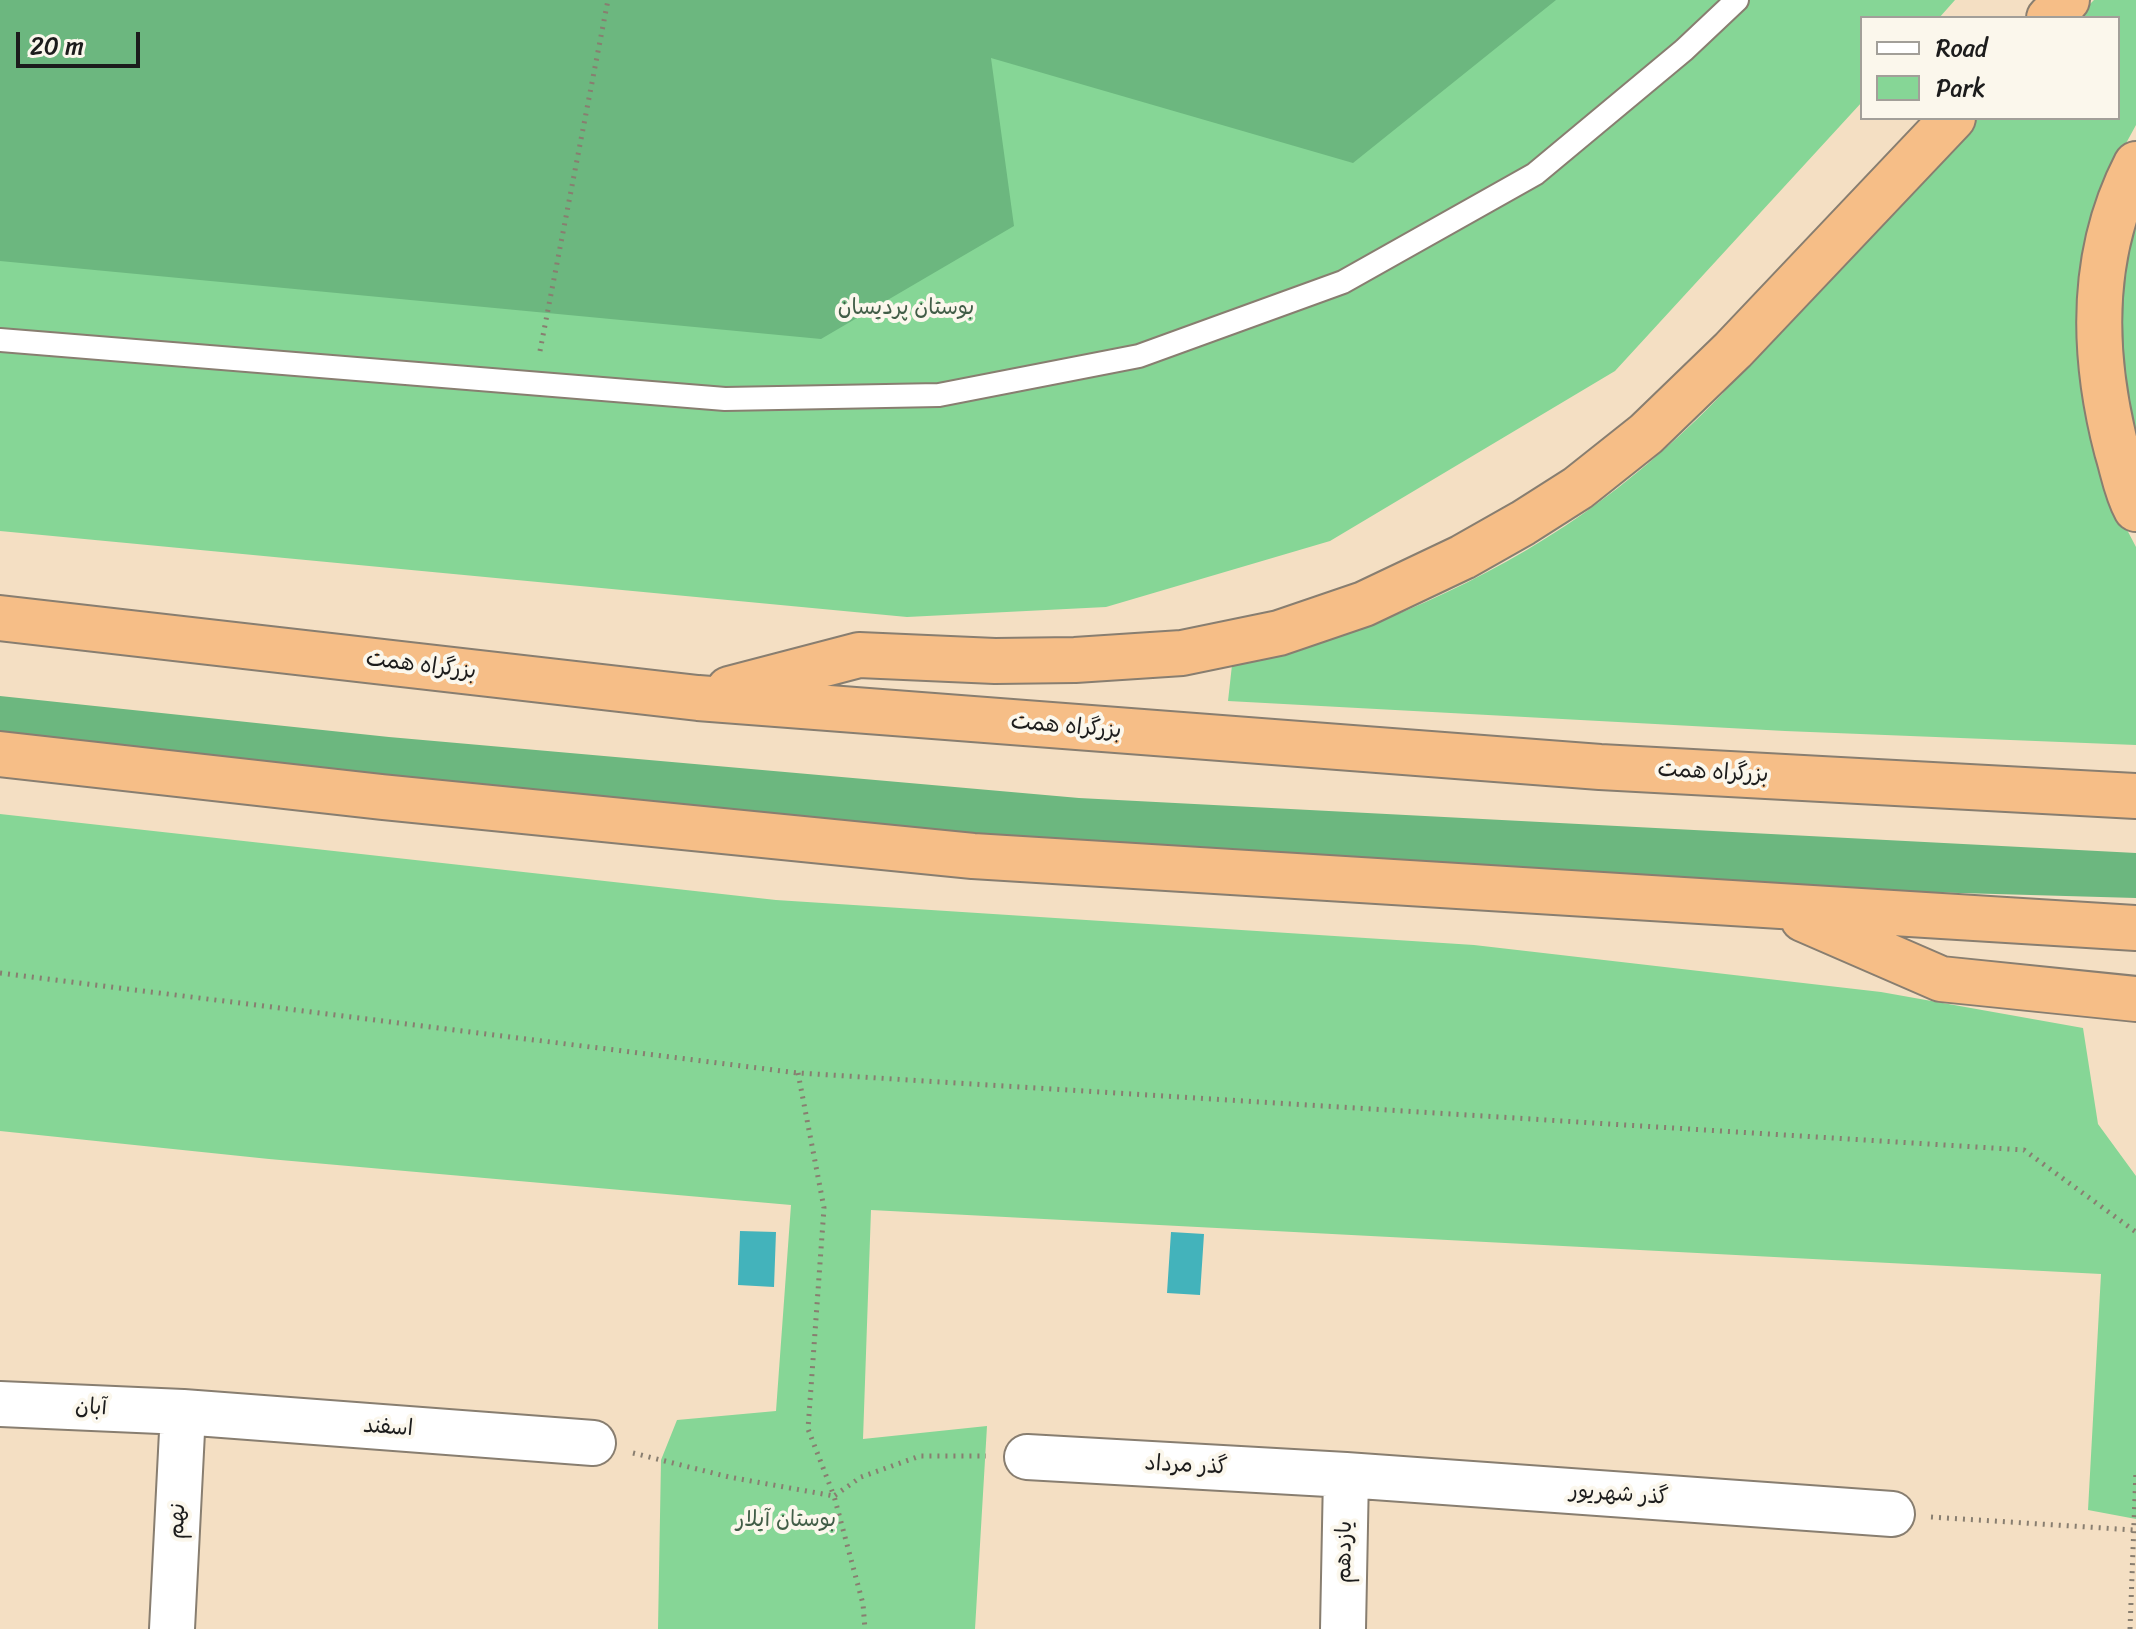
<!DOCTYPE html>
<meta charset="utf-8">
<style>
body{margin:0}
#map{position:relative;width:2136px;height:1629px;overflow:hidden;background:#f4dfc3;font-family:Sriracha,sans-serif}
canvas{display:block}
.legend{position:absolute;left:1860px;top:16px;width:260px;height:104px;box-sizing:border-box;background:#fbf7ec;border:2px solid #a29f99;margin:0;padding:10px 14px;list-style:none;font-size:24px;color:#1c1c1c}
.legend li{display:flex;align-items:center;gap:16px;height:40px}
.legend b{width:40px;border:2px solid #a29f99}
.scale{position:absolute;left:16px;top:32px;width:124px;height:36px;box-sizing:border-box;border:4px solid #1c1c1c;border-top:0;padding-left:10px;font-size:24px;line-height:28px;white-space:nowrap;color:#1c1c1c;-webkit-text-stroke:6px #fbf7ec;paint-order:stroke}
</style>
<div id="map">
<canvas width="2136" height="1629"></canvas>
<ul class="legend">
<li><b style="height:10px;background:#fff"></b>Road</li>
<li><b style="height:22px;background:#86d696"></b>Park</li>
</ul>
<div class="scale">20 m</div>
</div>
<script>
const ctx = document.querySelector('canvas').getContext('2d');
ctx.lineJoin = 'round';
function fill(path, color) { ctx.fillStyle = color; ctx.fill(path, 'evenodd'); }
function strokePath(path, color, width, dash) { ctx.strokeStyle = color; ctx.lineWidth = width; ctx.lineCap = dash ? 'butt' : 'round'; ctx.setLineDash(dash || []); ctx.stroke(path); }
function write(font, color, halo, rows, align = 'center') {
  ctx.font = font + ' Sriracha,"Playpen Sans Arabic",sans-serif'; ctx.lineWidth = 8; ctx.setLineDash([]); ctx.textBaseline = 'middle'; ctx.strokeStyle = halo; ctx.fillStyle = color; for (const [text, x, y, turn = 0] of rows) {
    ctx.save(); ctx.translate(x, y); ctx.rotate((+turn || 0) * Math.PI / 180); ctx.textAlign = isNaN(turn) ? turn : align; if (halo) ctx.strokeText(text, 0, 0); ctx.fillText(text, 0, 0); ctx.restore();
  }
}
const green = new Path2D(`
 M0,0H1955L1939,18H1862V102L1615,371L1330,541L1106,607L907,617L0,531Z
 M2094,0H2136V125L2118,158L2112,501L2136,547V745L1785,731L1228,701L1232,665C1351,639 1463,593 1565,526C1621,489 1677,441 1723,393C1741,374 1758,354 1776,335C1799,310 1824,286 1848,262C1892,215 1935,166 1978,118H2118V18H2076Z
 M2136,209V448L2125,384L2119,334L2124,247Z
 M0,814L776,900L1474,945L1881,992L2083,1028L2098,1124L2136,1176V1519L2088,1510L2101,1274L871,1210L863,1439L987,1426L975,1629H658L661,1460L677,1420L776,1411L791,1205L269,1159L0,1131Z`);
const forest = new Path2D(`
 M0,0H1556L1353,163L991,58L1014,226L821,339L0,261Z
 M0,696L389,737L1079,798L2136,853V898L1644,884L781,821L0,737Z`);
const water = new Path2D(`
 M740,1231L776,1232L774,1287L738,1285Z
 M1171,1232L1204,1234L1200,1295L1167,1293Z`);
const path = new Path2D(`
 M540,351L608,0
 M0,973L798,1073L2024,1150L2136,1232
 M798,1073L824,1208L808,1429L834,1496L861,1477L920,1456H986
 M633,1453L729,1477L834,1496L863,1604L865,1629
 M1931,1517L2134,1530
 M2130,1629L2136,1470`);
const service = new Path2D(`
 M0,340L725,399L939,395L1139,356L1343,282L1535,174L1684,50L1737,0`);
const minor = new Path2D(`
 M0,1404L183,1412L593,1443
 M1027,1457L1346,1475L1892,1514
 M172,1629L183,1412
 M1343,1629L1346,1475`);
const trunk = new Path2D(`
 M2049,18L2067,0
 M2136,164C2089,255 2092,355 2117,451C2123,470 2126,491 2136,509
 M0,618L698,698L1600,767L2136,796
 M729,689L859,655L995,661L1075,660L1182,653L1279,633L1364,604L1463,557L1523,523L1578,488L1646,434L1733,350L1953,118
 M0,754L382,797L973,856L2136,928
 M1803,919L1941,979L2136,999`);
const parkNames = [
 ["بوستان پردیسان",906,308],
 ["بوستان آیلار",786,1520]
];
const streetNames = [
 ["بزرگراه همت",421,666,7],
 ["بزرگراه همت",1066,727,5],
 ["بزرگراه همت",1713,773,3],
 ["آبان",91,1408,3],
 ["اسفند",388,1428,4],
 ["گذر مرداد",1186,1466,3],
 ["گذر شهریور",1619,1495,4],
 ["نهم",178,1521,-87],
 ["یازدهم",1345,1552,-89]
];
fill(green, '#86d696');
fill(forest, '#6cb77f');
fill(water, '#43b3bb');
strokePath(service, '#887e70', 26);
strokePath(minor, '#887e70', 48);
strokePath(trunk, '#887e70', 48);
strokePath(path, '#887e70', 5, [2, 6]);
strokePath(service, '#fff', 22);
strokePath(minor, '#fff', 44);
strokePath(trunk, '#f6be87', 44);
write('22px', '#415d47', '#fbf7ec', parkNames);
write('22px', '#1c1c1c', '#fbf7ec', streetNames);
</script>
